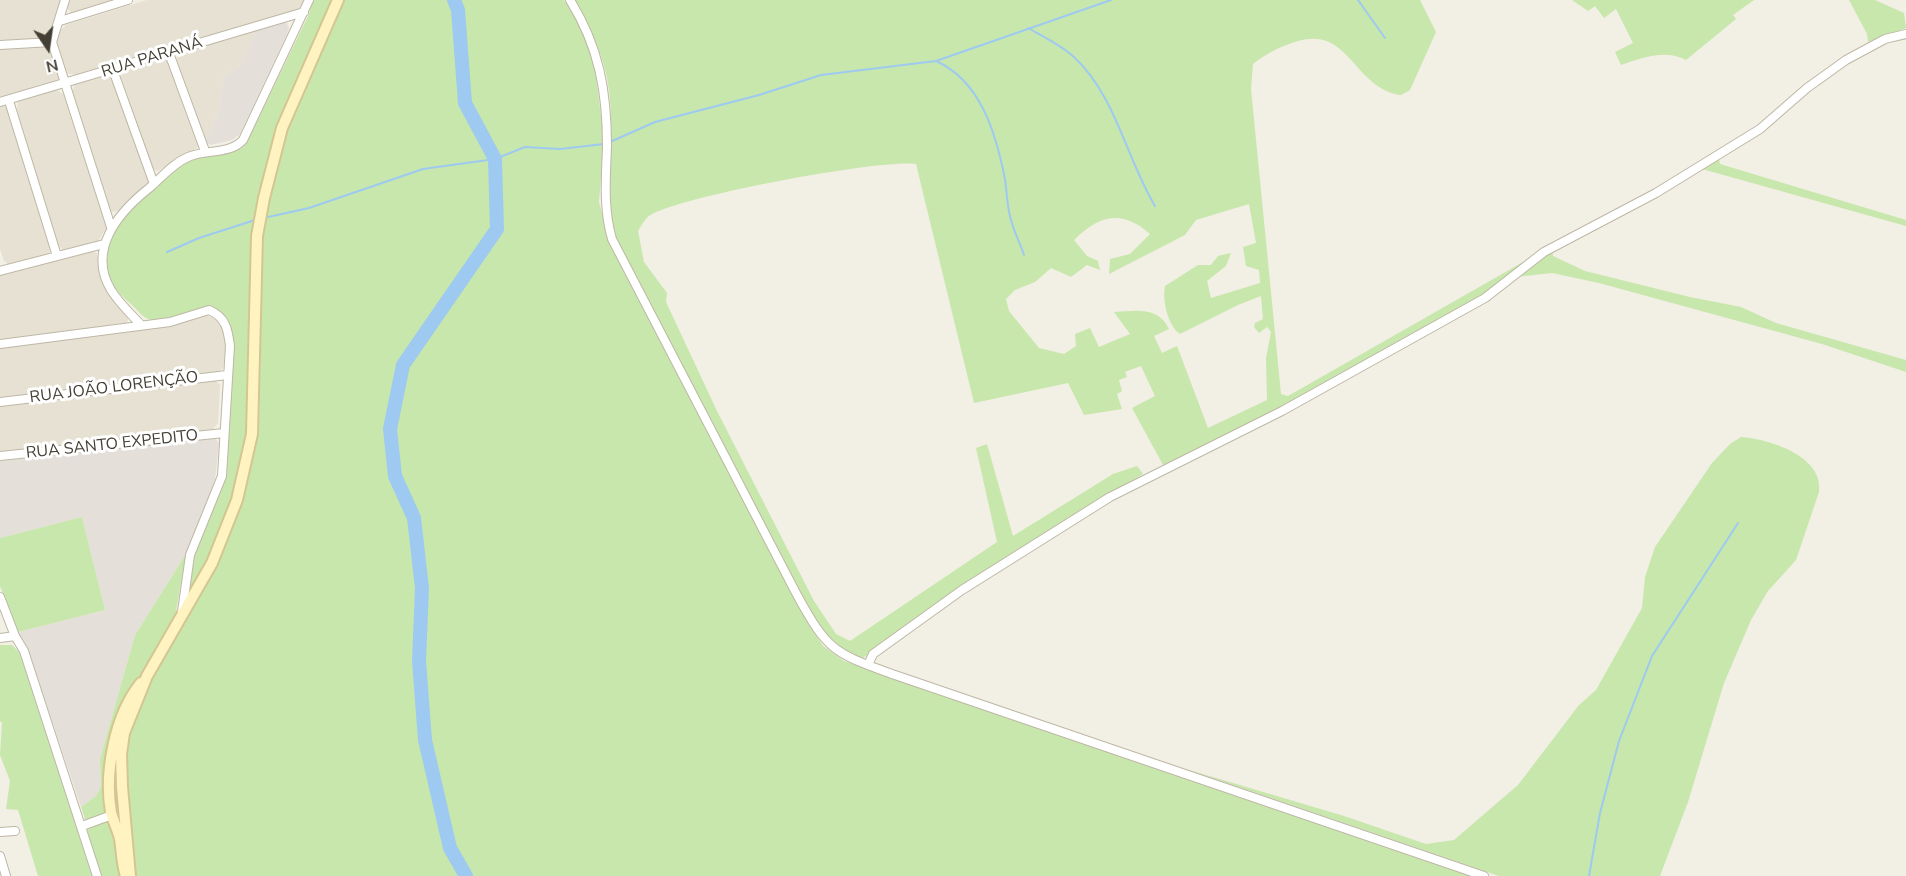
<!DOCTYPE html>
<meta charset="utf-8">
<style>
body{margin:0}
#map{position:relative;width:1906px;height:876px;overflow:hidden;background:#f2efe4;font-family:"Nunito Sans",sans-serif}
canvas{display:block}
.north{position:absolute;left:18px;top:18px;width:60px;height:60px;-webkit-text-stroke:4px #fff;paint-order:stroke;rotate:167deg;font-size:16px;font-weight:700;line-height:24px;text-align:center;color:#443f34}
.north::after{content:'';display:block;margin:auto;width:21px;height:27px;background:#443f34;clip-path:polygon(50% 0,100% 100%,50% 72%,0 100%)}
</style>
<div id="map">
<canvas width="1906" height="876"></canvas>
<div class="north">N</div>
</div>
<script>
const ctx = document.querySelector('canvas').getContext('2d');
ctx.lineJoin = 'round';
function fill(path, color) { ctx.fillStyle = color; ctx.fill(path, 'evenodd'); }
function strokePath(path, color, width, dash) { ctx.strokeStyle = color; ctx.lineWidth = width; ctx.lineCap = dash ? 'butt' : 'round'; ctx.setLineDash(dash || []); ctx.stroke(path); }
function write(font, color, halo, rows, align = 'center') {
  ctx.font = font + ' "Nunito Sans",sans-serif'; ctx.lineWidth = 6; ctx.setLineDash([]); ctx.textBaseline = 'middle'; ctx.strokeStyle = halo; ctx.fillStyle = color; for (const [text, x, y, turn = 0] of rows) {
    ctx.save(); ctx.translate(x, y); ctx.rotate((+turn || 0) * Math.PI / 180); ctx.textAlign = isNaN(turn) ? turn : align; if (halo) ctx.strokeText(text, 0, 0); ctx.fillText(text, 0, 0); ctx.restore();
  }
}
const residential = new Path2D(`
 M0,0H61L52,34L46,38L0,41Z
 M69,0H117L72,14L67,8Z
 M147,0H306L299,9L79,76L67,73L57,46L59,32L66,25Z
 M258,29L239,66L224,76L217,116L205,141L176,61L178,53Z
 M44,46L50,51L60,79L55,83L0,98V49Z
 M164,57L170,60L200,146L158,171L153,169L121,76L124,70Z
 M108,75L114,77L148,177V183L118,211L112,212L107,208L72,92L75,84Z
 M55,89L65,95L107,227L98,241L64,251L56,243L17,111L18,102Z
 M5,106L9,110L51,248L48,254L10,266L4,261L0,249V107Z
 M91,251L97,253L103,281L129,315L127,324L0,340V276Z
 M203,315L217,318L224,328L226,347L224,366L219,372L0,398V347L172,326Z
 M215,380L220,385L218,423L212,430L0,452V407Z`);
const industrial = new Path2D(`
 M282,21L286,22L289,28L287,34L240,134L232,140L210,145L205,141L217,116L224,76L239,66L258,29Z
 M215,438L219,443L215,479L203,515L186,554L135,635L100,759L101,787L96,796L81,807L28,650L18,632L105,610L82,517L0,538V461Z`);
const green = new Path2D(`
 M313,0H335L287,102L272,146L251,343L246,456L226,520L198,581L189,594L186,592L192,557L225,476L233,345L216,310C200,313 163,324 148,319C143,317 139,312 134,307C128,301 120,295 115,288C87,251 128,211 155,188C166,179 176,166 190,160C207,153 235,157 246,144L309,14Z
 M345,0H564L583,31L594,61L604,139L599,202L610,243L809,624L823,646L844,661L1472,876H134L126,787L128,741L142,701L161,661L215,567L248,482L259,427L263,236L269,201L287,128L303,85Z
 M575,0H1420L1436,32L1410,90L1401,95C1354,89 1350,26 1298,41C1281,46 1267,53 1253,64L1251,89L1281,394L1288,396L1530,258L1483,294L1281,408L1163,465L1132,408L1155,396L1141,366L1125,372L1127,377L1119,380L1122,391L1117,394L1122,409L1084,415L1068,383L974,403L916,164C884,158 674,197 649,216C645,219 641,226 638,231L644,262L667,293L666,302L717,411L814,601L836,634L850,641L997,542L976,448L987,444L1013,536L1113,474L1137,466L1143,474L961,587L863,658C841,650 828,640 816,621L614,237C606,189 615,139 609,90C605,56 590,29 575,0ZM1249,204L1256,243L1243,247L1246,266L1259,270L1260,283L1211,298L1207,281L1226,266L1231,253L1218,256L1211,265H1198L1165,286C1162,300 1168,326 1180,334L1238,305L1261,296L1263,319L1255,323L1254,327L1259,333L1267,327L1271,332L1266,358L1267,400L1208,428L1177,346L1162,353L1154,336L1169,329C1158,306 1136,311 1114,312L1130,334L1099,347L1090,328L1075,334L1076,346L1064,354L1039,348L1009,311L1006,299L1015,290L1035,282L1051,268L1071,277L1087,265L1100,270L1098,261L1087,256L1074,240C1099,215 1122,209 1150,234L1130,254L1110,259L1109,274L1185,235L1196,220Z
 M1572,0H1754L1733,15L1736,19L1686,60C1665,49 1642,58 1621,65L1615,52L1633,43L1616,9L1604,18L1595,6L1588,11Z
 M1849,0H1875L1904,13L1906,28L1868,42L1867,34Z
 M1719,158L1720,164L1906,220V226L1702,169Z
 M1552,251L1553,256L1585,271L1690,297L1741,307L1776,323L1906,360V372L1822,344L1599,283L1552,273L1516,277Z
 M1741,437C1769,439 1824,456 1819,492L1796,560L1768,591L1751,620L1724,683L1688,802L1660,876H1499L1186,769L1344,816L1426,844L1454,840L1518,785L1579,705L1596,690L1642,608L1645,577L1655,547L1712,463L1730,444Z
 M82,517L105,610L18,632L0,586V538Z
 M186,554L174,623L121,712L108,812L90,820L85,819L81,807L96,796L101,787L100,759L135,635Z
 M0,645H12L21,654L92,876H38L18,810L6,809L10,781L0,755L2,723L0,721Z
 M107,820L116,840L120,876H100L87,830Z`);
const stream = new Path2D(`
 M1358,0L1385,38
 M1028,28C1044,37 1061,45 1074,57C1116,96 1126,158 1155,206
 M936,61C981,81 996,134 1005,179C1007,193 1007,207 1011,220C1014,232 1020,243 1024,255
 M610,142L655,122L759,95L821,75L936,61L1111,0
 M268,217L309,208L423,169L495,159L525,147L560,149L604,144
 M167,252L199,238L255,220
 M1589,876L1600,813L1619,741L1652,656L1738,523`);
const river = new Path2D(`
 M454,0L458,10L465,103L495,159L497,229L403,365L390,429L395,476L414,518L422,588L419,661L425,740L450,848L466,876`);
const street = new Path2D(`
 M65,0L52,42L111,227
 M570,0C599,47 607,91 607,146C606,178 603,208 612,239L796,593C828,652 834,653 895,675L1484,876
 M60,21L128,0
 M0,45L52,42
 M169,53L205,151
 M113,70L154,184
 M9,101L57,256
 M0,102L304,12
 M0,271L104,244
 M141,325C131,314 119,303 111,290C87,250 118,213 148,189C161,178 172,164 188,157C206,149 229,155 243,140L309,0
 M0,344L170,322L209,310C226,317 228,330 230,346L222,476L190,555L182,612
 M0,402L227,375
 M0,456L224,433
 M0,597L15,636L24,651L97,876
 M0,638L15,636
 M868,665L873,654L962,590L1110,497L1282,411L1485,298L1544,252L1656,193L1760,129L1807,88L1846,60L1885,39L1906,34
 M82,826L112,815
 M0,832L15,831
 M0,856L6,876`);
const secondary = new Path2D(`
 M126,876C122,864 122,851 120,839C118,830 113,821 111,812C104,772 115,715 141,683
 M130,876L122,787L121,754L124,733L147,676L212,563L237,500L252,434L257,236L264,198L282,128L338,0`);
const streetNames = [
 ["RUA PARANÁ",152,58,-17],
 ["RUA JOÃO LORENÇÃO",114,388,-7],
 ["RUA SANTO EXPEDITO",112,445,-6]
];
fill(residential, '#e6e1d2');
fill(industrial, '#e4e0d9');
fill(green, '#c8e7ac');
strokePath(stream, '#9ec9f1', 2);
strokePath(river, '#9ec9f1', 14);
strokePath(street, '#beb7a6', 10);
strokePath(secondary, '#d3c693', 14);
strokePath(street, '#fff', 8);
strokePath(secondary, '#fff4c1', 10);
write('16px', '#443f34', '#fff', streetNames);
</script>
